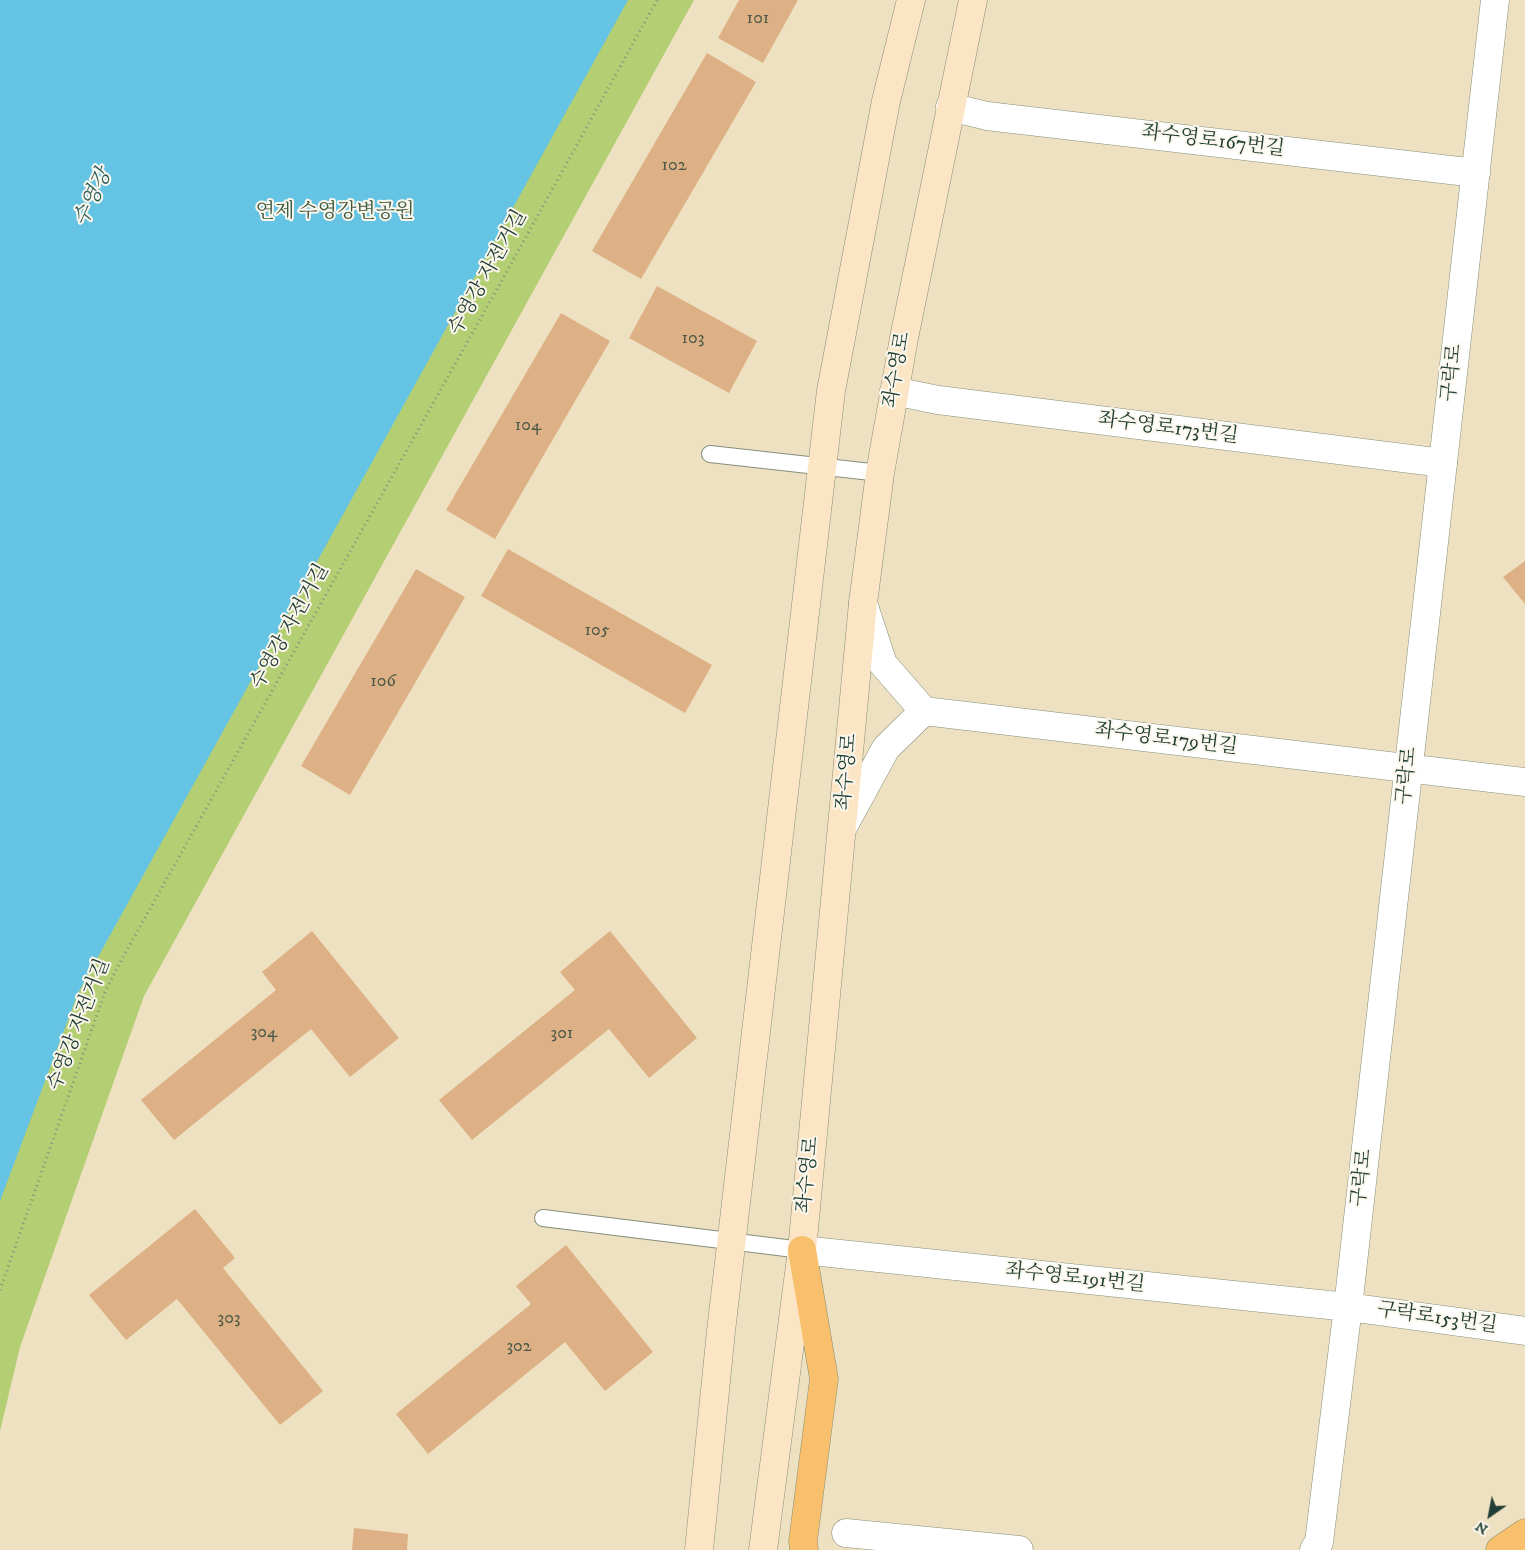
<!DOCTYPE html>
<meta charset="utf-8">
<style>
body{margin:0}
#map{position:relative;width:1525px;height:1550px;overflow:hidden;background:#eee1c1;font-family:"IM FELL DW Pica",serif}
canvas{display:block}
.north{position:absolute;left:1465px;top:1490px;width:50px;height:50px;-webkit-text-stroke:4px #fbf7ec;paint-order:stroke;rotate:213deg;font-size:14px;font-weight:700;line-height:20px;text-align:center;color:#1f3d34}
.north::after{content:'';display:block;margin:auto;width:18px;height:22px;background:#1f3d34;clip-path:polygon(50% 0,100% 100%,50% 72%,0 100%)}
</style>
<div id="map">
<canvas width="1525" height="1550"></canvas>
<div class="north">N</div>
</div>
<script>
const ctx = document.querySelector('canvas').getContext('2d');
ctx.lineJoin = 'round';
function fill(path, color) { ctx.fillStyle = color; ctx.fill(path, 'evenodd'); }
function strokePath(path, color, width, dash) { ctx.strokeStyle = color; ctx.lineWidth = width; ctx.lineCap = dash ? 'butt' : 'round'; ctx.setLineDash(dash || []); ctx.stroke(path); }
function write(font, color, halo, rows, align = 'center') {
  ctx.font = font + ' "IM FELL DW Pica","Noto Serif KR",serif'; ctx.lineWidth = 4; ctx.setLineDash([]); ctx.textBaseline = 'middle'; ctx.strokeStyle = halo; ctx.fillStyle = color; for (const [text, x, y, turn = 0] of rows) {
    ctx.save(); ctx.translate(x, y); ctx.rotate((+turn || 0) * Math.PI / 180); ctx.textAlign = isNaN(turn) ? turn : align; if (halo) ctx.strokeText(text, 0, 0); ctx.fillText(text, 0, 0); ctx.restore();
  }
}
const green = new Path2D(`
 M0,0H694L144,996L20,1347L0,1431Z`);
const water = new Path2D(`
 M0,0H628L78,993L0,1201Z`);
const building = new Path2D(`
 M739,0H798L763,63L718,38Z
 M707,53L756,82L641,279L592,251Z
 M657,286L757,341L729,393L629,338Z
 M561,313L610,341L495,539L446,510Z
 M508,549L712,665L685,713L481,596Z
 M1525,561V604L1503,577Z
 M416,569L465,597L350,795L301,766Z
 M312,931L399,1038L350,1077L311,1029L174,1140L141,1100L276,990L262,972Z
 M610,931L697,1038L649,1078L609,1029L472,1140L439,1100L575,990L560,972Z
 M195,1209L235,1258L223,1268L323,1391L280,1425L177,1299L126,1340L89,1295Z
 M566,1245L653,1352L605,1391L565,1342L428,1454L396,1414L531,1304L516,1286Z
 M354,1528L408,1534L407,1550H352Z`);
const path = new Path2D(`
 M0,1290L105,992L123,957L506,273L657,0`);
const service = new Path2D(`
 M710,454L880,473
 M543,1218L802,1250`);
const minor = new Path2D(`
 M950,107L987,116L1476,173
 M894,391L938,400L1443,463
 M802,1250L1348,1307L1525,1331
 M846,1533L1019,1550
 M1314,1550L1319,1542L1348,1307`);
const tertiary = new Path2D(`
 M924,711L1525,782
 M844,825L886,748L924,711L883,664L863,603
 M1348,1307L1495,0`);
const secondary = new Path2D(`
 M699,1550L721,1331L831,391L886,101L911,0
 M763,1550L802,1250L863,603L880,473L904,338L973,0`);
const trunk = new Path2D(`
 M802,1250L824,1379L803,1541L804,1550
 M1500,1550L1525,1533`);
const numberNames = [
 ["101",758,19],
 ["102",674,166],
 ["103",693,339],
 ["104",528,426],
 ["105",597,631],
 ["106",383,682],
 ["304",264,1033],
 ["301",562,1034],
 ["303",229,1319],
 ["302",519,1347]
];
const streetNames = [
 ["좌수영로167번길",1213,142,7],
 ["수영강 자전거길",489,273,-61],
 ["좌수영로",898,370,-80],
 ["구락로",1453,373,-84],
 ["좌수영로173번길",1168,429,7],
 ["수영강 자전거길",291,627,-61],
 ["좌수영로179번길",1166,740,7],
 ["좌수영로",848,772,-85],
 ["구락로",1408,776,-84],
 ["수영강 자전거길",80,1025,-69],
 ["좌수영로",809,1175,-84],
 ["구락로",1363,1178,-84],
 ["좌수영로191번길",1075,1279,6],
 ["구락로153번길",1437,1319,8]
];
const parkNames = [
 ["연제 수영강변공원",335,213]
];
const waterNames = [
 ["수영강",94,198,-65]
];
fill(green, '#b4ce73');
fill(water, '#65c4e3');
fill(building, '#ddb185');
strokePath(service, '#868f7a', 18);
strokePath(minor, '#868f7a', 29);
strokePath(tertiary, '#868f7a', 29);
strokePath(secondary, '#868f7a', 29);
strokePath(trunk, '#868f7a', 29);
strokePath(path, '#868f7a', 3, [1, 4]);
strokePath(service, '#fff', 16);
strokePath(minor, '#fff', 28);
strokePath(tertiary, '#fff', 28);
strokePath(secondary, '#fce5c4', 28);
strokePath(trunk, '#f8bf6c', 28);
write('18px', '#4e5a48', null, numberNames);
write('20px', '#1f3d34', '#fbf7ec', streetNames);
write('20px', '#3d5a41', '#fbf7ec', parkNames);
write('italic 21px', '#305f60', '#fbf7ec', waterNames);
</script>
